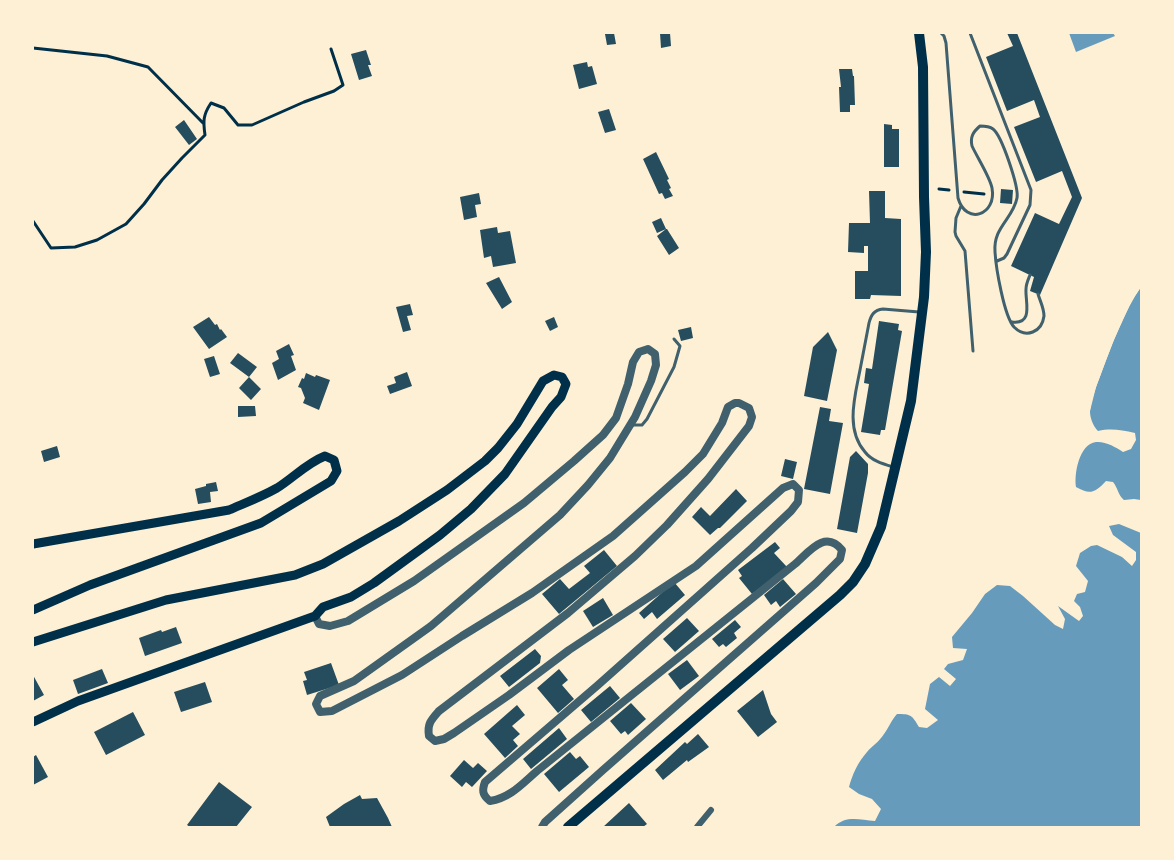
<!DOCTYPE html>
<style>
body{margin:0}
#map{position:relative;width:1174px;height:860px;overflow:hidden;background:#fdf0d5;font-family:"Sofia Sans Condensed",sans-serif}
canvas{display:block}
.frame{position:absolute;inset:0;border:34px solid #fdf0d5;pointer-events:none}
</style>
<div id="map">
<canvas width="1174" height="860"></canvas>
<div class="frame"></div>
</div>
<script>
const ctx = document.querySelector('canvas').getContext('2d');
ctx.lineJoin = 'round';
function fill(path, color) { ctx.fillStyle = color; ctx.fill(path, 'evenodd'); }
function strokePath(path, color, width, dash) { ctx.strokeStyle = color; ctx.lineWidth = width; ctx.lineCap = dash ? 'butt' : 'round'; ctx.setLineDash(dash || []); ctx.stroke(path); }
const water = new Path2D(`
 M1069,33H1113L1115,36L1076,52Z
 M1141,287V500L1134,499L1124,500C1118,495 1118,488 1113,482L1106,481C1095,493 1090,495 1076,487C1074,474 1079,444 1096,442C1105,441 1116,447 1123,452L1131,449L1136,440L1135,433C1121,430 1111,428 1098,431C1093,426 1090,418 1090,411C1091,399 1098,382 1102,371C1113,342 1124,312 1141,287Z
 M1119,524L1141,533V827H834C846,815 859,820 875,821L881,809L872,799L859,794L849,787C852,775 858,762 867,752C872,746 879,742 884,734C889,727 891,721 897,714C911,714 912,715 919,727L927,728L938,720L925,709L930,684L939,677L950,686L956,679L944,669L948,664L963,660L967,649L953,648L952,637L972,613L985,594L997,585L1010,586L1023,596L1055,625L1063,629L1065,619L1058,606L1079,621L1083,616L1080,607L1074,601L1077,594L1085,592L1088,581L1076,566L1080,553L1091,546L1097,545L1122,557L1132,566L1136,560V552L1113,535L1109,526Z`);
const pier = new Path2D(`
 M1141,284V287L1132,300L1113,342L1096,387L1090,411L1087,409L1094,386L1111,341L1129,299L1139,285Z`);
const building = new Path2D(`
 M610,33H614L616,44L607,45L605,34Z
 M660,33H670L671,46L661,48Z
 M1007,33H1017L1082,198L1040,295L1030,291L1034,277L1011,266L1035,213L1059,224L1072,197L1062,171L1036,182L1014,127L1040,117L1034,100L1007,111L986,57L1013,46Z
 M366,50L371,65H368L372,76L359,80L351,54Z
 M587,62L588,67L592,66L597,84L579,89L573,65Z
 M839,69H852L853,76H854L855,105H850V112H840L839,87H841Z
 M609,109L616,130L605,133L598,112Z
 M184,120L197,139L189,145L175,127Z
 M884,124L892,125V129H899V167H884Z
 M656,152L669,179L667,180L671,188L669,189L673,196L665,199L662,193L659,194L643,159Z
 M1001,189L1013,190L1012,204L1000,203Z
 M869,191H885V218L901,219V296L871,295L870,299H855V271H868V246H864V253L848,252L849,223H870Z
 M479,193L481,204L475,205L477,217L464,220L460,197Z
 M661,218L666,229H667L679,248L669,255L657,236L666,229L657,233L652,222Z
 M497,227L498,233L510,231L516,263L493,267L491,256L484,258L480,230Z
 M499,277L512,302L502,309L486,283Z
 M410,304L413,315L407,316L411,330L403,332L396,307Z
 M209,317L215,325L217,324L220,330L221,329L227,337L209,349L193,327Z
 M554,317L558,327L550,331L545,321Z
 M879,321L899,324L898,330L902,331L885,430H881L880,435L861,432L869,384L864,383L866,368L872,369Z
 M691,327L693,338L681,341L678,330Z
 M828,332L837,350L827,401L804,396L813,347Z
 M289,344L294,355L291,356L296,370L278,380L272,363L279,359L276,351Z
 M238,353L257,367L249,377L230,363Z
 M214,356L220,374L210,377L204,359Z
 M407,372L412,386L390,394L387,386L396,383L394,377Z
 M306,373L315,377L316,375L330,380L319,410L303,403L305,398L301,388L298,387L302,378L304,379Z
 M249,377L261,389L251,400L239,388Z
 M238,406H255L256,416L238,417Z
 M820,407L831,409L829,421L843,423L830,494L804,489Z
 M57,446L60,457L44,462L41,451Z
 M856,451L868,464V473L857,533L837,529L850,457Z
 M785,459L797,462L793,479L781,476Z
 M216,482L218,491L210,492L211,502L198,504L195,489L206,486V484Z
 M736,489L747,501L720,528H718L710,535L692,517L701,507L710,516Z
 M775,542L780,548L774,553L787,567L752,594L739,578L742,576L738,570Z
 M604,550L617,566L559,614L542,594L560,579L569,589L590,573L584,566Z
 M783,579L796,594L780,607L776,601L771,605L764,595Z
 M674,582L685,595L657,619L652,612L644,619L639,613Z
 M603,598L613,615L593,627L583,611Z
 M687,618L699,631L675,652L663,639Z
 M735,620L741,627L734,633L737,638L726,647L723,644L719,647L712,639Z
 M176,627L182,643L145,656L139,638L161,630L162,632Z
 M535,649L541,656L540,663L509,687L500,676Z
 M687,660L699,676L680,690L668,674Z
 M331,663L339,685L307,695L303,681L307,680L304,672Z
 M102,669L108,683L78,694L73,680Z
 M559,669L568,680L562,685L574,699L558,713L537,688Z
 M33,675L44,695L33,701Z
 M205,682L212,702L181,712L174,692Z
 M610,686L620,698L591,722L581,710Z
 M763,690L771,714L777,722L758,737L737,711Z
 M631,703L646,719L628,735L625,731L621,734L610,721Z
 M517,705L525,715L512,726L520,734L513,740L518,746L505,758L484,734Z
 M133,712L145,735L106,755L94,732Z
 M559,728L567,739L531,769L523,759Z
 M698,734L709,747L688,762L687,760L663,780L655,770L685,742L687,744Z
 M570,752L576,759L580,756L589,767L559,792L544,774Z
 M36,755L48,777L33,785V757Z
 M464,760L473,768L478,763L487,771L472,787L466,782L462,787L450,776Z
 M219,782L252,807L236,827H190L187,825Z
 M360,795L362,799L377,798L388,818L392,827H330L326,817L344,804Z
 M629,803L647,824L643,827H603Z`);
const path = new Path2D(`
 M33,48L107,56L148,67L204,124
 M939,189L949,190
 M964,192L984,194
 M33,221L51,248L75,247L97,240L126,224L144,204L162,180L182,158L205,135C203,121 203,115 211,103L224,108L238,125H252L304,102L334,91L343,85L331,49`);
const service = new Path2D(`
 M941,33L944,36L946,43L958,198C966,226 997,215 992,188C990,177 977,157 972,146C970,137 973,132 980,126C985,126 989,126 993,129C1002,136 1019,187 1017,198C1013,219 993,227 995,252C996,268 1004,316 1014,327C1026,339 1042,332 1044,316C1044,308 1040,301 1038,294
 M970,33L1031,190L1030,205L1007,254L1004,258L997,261
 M961,206L956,218L955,232L956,236L965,251L973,351
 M1012,322C1034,325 1025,301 1026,289C1026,284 1028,280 1030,275
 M631,425H642L647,419L674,367L680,346L674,339
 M893,467C883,464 872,461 865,452C845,429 855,396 860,370C863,354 866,339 869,323C871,315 874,310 883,309L919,312`);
const minor = new Path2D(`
 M697,827L711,810`);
const tertiary = new Path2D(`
 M315,616L319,624L330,626L348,621L414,581L524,503L574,461L603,435L616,418L628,384L633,362L639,352L648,349L655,354L656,365L651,381L635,417L610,458L588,485L560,515L431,626L354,681L320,696L316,704L320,712L332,711L402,675L462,636L532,593L613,536L685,472L703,454L722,423L728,407L735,403H739L749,408L752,417L749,426L708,479L667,525L635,556L568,613L439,711C431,720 427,724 429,736L435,741L444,739L454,733L509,695L569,650L696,566L783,488L793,484L799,490L798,502L791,511L752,548L598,685L485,782C482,790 482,795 490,801C510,798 522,784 537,771L795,564C809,552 825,529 842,550L840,559L816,583L603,770L545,822L542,827`);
const secondary = new Path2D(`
 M33,544L229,510C245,503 261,497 277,488C293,478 307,463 325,456L334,460L337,471L331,481L261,523L90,585L33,610
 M33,642L166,600L295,575L323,564L399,521L447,490L485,461L498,448L517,424L543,381L554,375L562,377L566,384L561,397L552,407L505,474L471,509L440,535L374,583L351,597L323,607L315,616L78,701L33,722`);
const primary = new Path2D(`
 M568,827L840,595L853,582L865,564L881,527L911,401L924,297L926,252L924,197L923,67L919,33`);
fill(water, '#669bbc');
fill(pier, '#fdf0d5');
fill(building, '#264d5e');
strokePath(path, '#003049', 3);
strokePath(service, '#3f606c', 3);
strokePath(minor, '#3f606c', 6);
strokePath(tertiary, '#3f606c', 8);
strokePath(secondary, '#003049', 9);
strokePath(primary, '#003049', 10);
</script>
